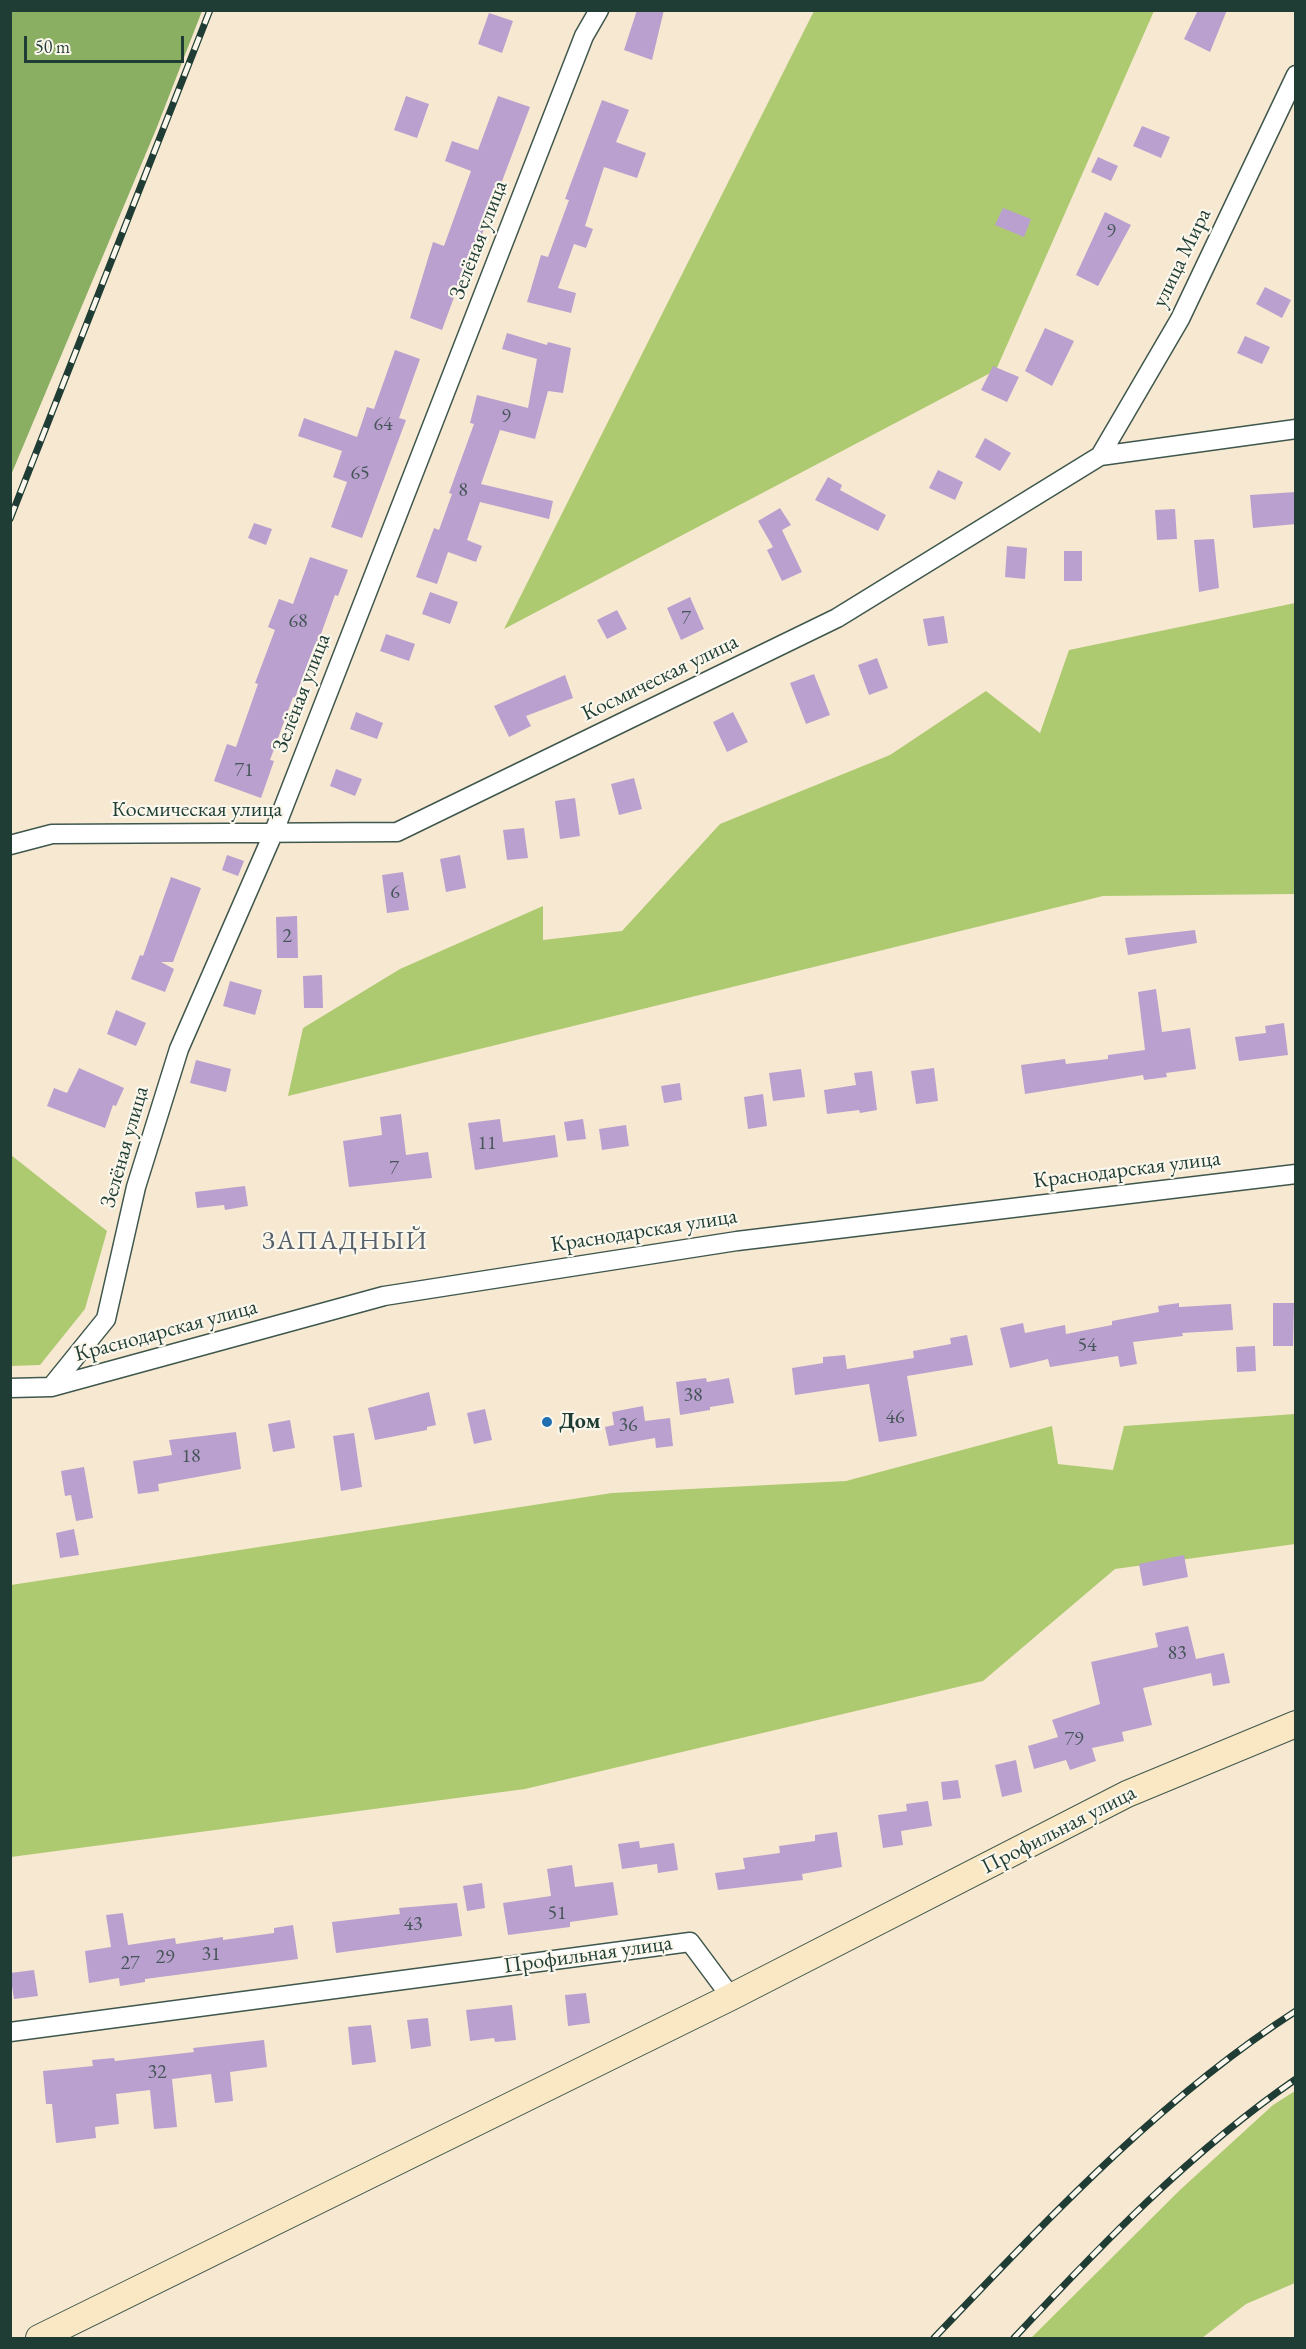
<!DOCTYPE html>
<meta charset="utf-8">
<style>
body{margin:0}
#map{position:relative;width:1306px;height:2349px;overflow:hidden;background:#f7e8d2;font-family:"EB Garamond",serif}
canvas{display:block}
.frame{position:absolute;inset:0;border:12px solid #1f3d34;pointer-events:none}
.scale{position:absolute;left:24px;top:36px;width:160px;height:27px;box-sizing:border-box;border:3px solid #1f3d34;border-top:0;padding-left:8px;font-size:18px;line-height:21px;white-space:nowrap;color:#1f3d34;-webkit-text-stroke:4px #fbf7ec;paint-order:stroke}
</style>
<div id="map">
<canvas width="1306" height="2349"></canvas>
<div class="frame"></div>
<div class="scale">50 m</div>
</div>
<script>
const ctx = document.querySelector('canvas').getContext('2d');
ctx.lineJoin = 'round';
function fill(path, color) { ctx.fillStyle = color; ctx.fill(path, 'evenodd'); }
function strokePath(path, color, width, dash) { ctx.strokeStyle = color; ctx.lineWidth = width; ctx.lineCap = dash ? 'butt' : 'round'; ctx.setLineDash(dash || []); ctx.stroke(path); }
function write(font, color, halo, rows, align = 'center') {
  ctx.font = font + ' "EB Garamond",serif'; ctx.lineWidth = 4.5; ctx.setLineDash([]); ctx.textBaseline = 'middle'; ctx.strokeStyle = halo; ctx.fillStyle = color; for (const [text, x, y, turn = 0] of rows) {
    ctx.save(); ctx.translate(x, y); ctx.rotate((+turn || 0) * Math.PI / 180); ctx.textAlign = isNaN(turn) ? turn : align; if (halo) ctx.strokeText(text, 0, 0); ctx.fillText(text, 0, 0); ctx.restore();
  }
}
const green = new Path2D(`
 M814,11H1154L996,370L504,629Z
 M1295,603V894L1103,896L288,1096L303,1028L400,969L543,906V940L622,931L720,824L890,755L986,691L1040,733L1069,650Z
 M11,1155L107,1231L85,1309L40,1365L11,1366Z
 M1295,1414V1544L1115,1569L983,1681L525,1789L11,1857V1585L612,1493L846,1481L1052,1426L1058,1464L1113,1470L1124,1426Z
 M1295,2091V2283L1246,2304L1202,2338H1031L1181,2189L1273,2105Z`);
const forest = new Path2D(`
 M11,10L202,11L157,127L11,475Z`);
const building = new Path2D(`
 M637,10H664L652,60L624,50Z
 M1198,10H1227L1210,52L1184,39Z
 M489,13L513,21L502,53L478,44Z
 M406,96L429,104L417,138L394,130Z
 M498,96L530,107L464,282L460,281L442,330L410,318L433,242L444,246L471,171L445,161L452,141L478,150Z
 M602,100L629,110L616,142L646,153L637,178L604,167L585,226L593,229L586,248L574,244L558,288L576,293L571,313L527,302L541,255L548,257L569,200L565,199Z
 M1142,126L1170,137L1161,158L1133,146Z
 M1098,157L1118,166L1111,181L1091,172Z
 M1003,208L1031,219L1024,237L995,225Z
 M1105,212L1131,225L1098,286L1076,275Z
 M1265,287L1291,300L1282,318L1256,304Z
 M1045,328L1074,341L1052,386L1025,371Z
 M507,333L547,345L548,342L571,348L563,393L548,391L535,439L500,430L481,484L553,501L549,519L480,502L467,540L482,546L476,562L448,552L437,584L416,577L434,528L439,530L452,494L449,493L474,424L470,423L477,395L528,408L537,359L502,349Z
 M1245,336L1270,347L1262,364L1237,353Z
 M395,350L420,359L399,418L406,420L362,538L331,527L347,482L333,477L342,451L298,436L304,418L357,437L367,407L374,409Z
 M993,366L1019,377L1007,402L981,390Z
 M985,438L1011,453L1000,471L975,457Z
 M938,470L963,482L955,500L929,488Z
 M828,477L842,485L840,490L886,515L878,531L815,500Z
 M1296,492V524L1253,528L1250,495Z
 M780,508L791,525L782,530L802,572L782,581L767,550L773,547L758,521Z
 M1175,509L1177,539L1157,540L1155,510Z
 M254,523L272,529L266,545L248,538Z
 M1214,539L1219,588L1199,592L1194,540Z
 M1007,546L1027,548L1025,579L1005,577Z
 M1064,551H1082V581H1064Z
 M310,557L348,570L338,596L335,595L317,645L315,644L295,698L293,697L270,760L274,761L261,798L214,781L227,744L236,747L258,684L255,683L275,630L268,627L279,599L293,604Z
 M430,592L458,602L450,624L422,614Z
 M690,597L704,629L681,640L667,608Z
 M617,610L627,629L607,639L597,620Z
 M944,616L948,643L928,646L923,619Z
 M386,634L415,644L409,661L380,651Z
 M877,658L888,688L869,695L858,665Z
 M814,674L830,715L806,724L790,683Z
 M565,675L573,698L526,716L531,726L509,737L494,706Z
 M356,712L383,723L377,739L350,729Z
 M733,712L748,742L727,752L713,722Z
 M336,769L362,779L355,796L330,786Z
 M634,778L642,809L619,815L611,784Z
 M575,798L580,836L560,839L555,801Z
 M524,828L528,858L507,860L503,830Z
 M227,855L244,861L238,876L222,870Z
 M460,855L466,888L446,892L440,859Z
 M403,872L409,910L387,913L382,875Z
 M171,877L201,888L173,962H161L174,969L165,992L131,979L140,955L143,956Z
 M297,916L298,958H277L276,917Z
 M1195,930L1197,943L1128,955L1125,938Z
 M322,975L323,1008H304L303,976Z
 M230,981L262,990L255,1015L223,1006Z
 M1156,989L1162,1032L1190,1028L1196,1069L1166,1073L1167,1077L1144,1080L1143,1075L1025,1094L1021,1065L1065,1059L1066,1064L1108,1059V1055L1145,1050L1138,992Z
 M116,1010L146,1023L136,1046L107,1034Z
 M1284,1023L1288,1055L1239,1061L1235,1037L1266,1033L1265,1026Z
 M196,1060L231,1069L226,1092L190,1083Z
 M79,1068L124,1088L116,1106L113,1105L105,1128L47,1106L54,1088L67,1093Z
 M934,1068L938,1101L916,1104L911,1071Z
 M801,1069L805,1097L773,1101L769,1073Z
 M872,1071L877,1110L860,1113L859,1110L827,1114L824,1090L856,1085L854,1073Z
 M680,1083L682,1100L664,1103L661,1086Z
 M763,1094L767,1126L748,1129L744,1097Z
 M401,1114L406,1155L428,1152L432,1178L349,1187L343,1141L382,1135L380,1117Z
 M500,1119L503,1142L555,1135L558,1157L475,1170L468,1123Z
 M583,1119L586,1139L567,1141L564,1122Z
 M626,1125L629,1146L602,1150L599,1129Z
 M245,1186L248,1206L225,1210L224,1205L197,1208L195,1192Z
 M1179,1303V1307L1231,1304L1233,1330L1182,1333L1183,1336L1133,1342L1137,1364L1120,1367L1118,1356L1050,1367L1048,1359L1010,1368L1000,1328L1023,1323L1025,1333L1065,1325L1066,1334L1112,1325V1321L1159,1312L1158,1306Z
 M1273,1303H1294L1293,1346H1273Z
 M967,1335L973,1365L907,1376L917,1436L879,1442L869,1384L795,1395L792,1368L823,1363V1357L845,1355L847,1369L914,1358L913,1351L951,1344L950,1338Z
 M1255,1346L1256,1371L1237,1372L1236,1347Z
 M706,1378L707,1382L729,1378L734,1403L710,1407V1410L680,1415L676,1382Z
 M429,1392L436,1425L427,1427V1430L375,1440L368,1408Z
 M643,1406L645,1421L670,1418L673,1446L656,1448L655,1438L609,1446L605,1427L614,1425L612,1412Z
 M485,1409L492,1440L474,1444L467,1413Z
 M290,1420L295,1448L273,1452L268,1424Z
 M236,1432L241,1469L158,1484L159,1491L138,1494L133,1461L172,1455L169,1440Z
 M354,1433L362,1487L341,1491L333,1436Z
 M84,1467L93,1518L76,1521L71,1495L65,1496L61,1471Z
 M74,1529L79,1555L60,1558L56,1533Z
 M1184,1555L1188,1577L1143,1586L1139,1564Z
 M1188,1626L1196,1659L1224,1653L1230,1683L1213,1686L1211,1673L1143,1688L1152,1725L1122,1732L1124,1741L1092,1748L1096,1761L1070,1770L1066,1760L1034,1769L1028,1746L1058,1737L1052,1720L1100,1704L1091,1662L1158,1647L1155,1633Z
 M1016,1760L1022,1792L1002,1797L995,1765Z
 M958,1780L961,1798L943,1800L941,1782Z
 M928,1801L932,1826L901,1831L903,1845L883,1848L878,1815L907,1811L906,1804Z
 M837,1832L842,1867L802,1874L803,1880L718,1890L715,1873L745,1869L743,1858L780,1853L779,1846L815,1841V1835Z
 M639,1841L640,1848L674,1843L678,1870L658,1873L657,1864L622,1869L618,1844Z
 M572,1865L575,1887L613,1882L618,1915L570,1922V1927L508,1935L503,1903L551,1896L547,1869Z
 M482,1883L485,1908L467,1911L463,1886Z
 M457,1903L462,1936L336,1953L332,1922L400,1914L399,1908Z
 M123,1913L128,1945L175,1938L176,1944L223,1937V1940L274,1933V1928L293,1925L298,1959L145,1979V1982L120,1986L119,1978L89,1983L85,1951L111,1947L106,1915Z
 M34,1970L38,1996L14,1999L10,1973Z
 M586,1993L590,2023L568,2026L565,1995Z
 M512,2005L516,2040L495,2042L494,2038L470,2041L466,2010Z
 M428,2018L431,2046L411,2049L407,2020Z
 M371,2025L376,2062L352,2065L348,2027Z
 M264,2040L267,2067L230,2072L233,2101L215,2103L211,2074L172,2079L177,2127L154,2129L150,2090L116,2094L119,2124L95,2127L96,2138L56,2143L52,2104H46L43,2071L93,2066L92,2060L114,2058L115,2061L194,2052L193,2048Z`);
const street = new Path2D(`
 M1100,456L1180,319L1296,75
 M10,845L52,834L397,832L837,618L1100,456L1296,429
 M51,1387L106,1319L136,1187L179,1049L273,834L584,36L599,10
 M10,1388L51,1387L384,1296L737,1241L1296,1174
 M10,2032L690,1942L731,1997`);
const secondary = new Path2D(`
 M39,2338L731,1997L1127,1794L1296,1724`);
const rail = new Path2D(`
 M10,519L210,10
 M934,2338C1046,2221 1158,2100 1296,2011
 M1014,2338C1101,2245 1190,2152 1296,2079`);
const markers = [
 [547,1422,6,"#1f6fb2"]
];
const numberNames = [
 ["9",1111,232],
 ["9",506,417],
 ["64",383,425],
 ["65",360,474],
 ["8",463,491],
 ["7",686,619],
 ["68",298,622],
 ["71",244,771],
 ["6",395,893],
 ["2",287,937],
 ["11",487,1144],
 ["7",394,1169],
 ["54",1087,1346],
 ["38",693,1396],
 ["46",895,1418],
 ["36",628,1426],
 ["18",191,1457],
 ["83",1177,1654],
 ["79",1074,1740],
 ["51",557,1914],
 ["43",413,1925],
 ["31",211,1955],
 ["29",165,1958],
 ["27",130,1964],
 ["32",157,2073]
];
const streetNames = [
 ["Зелёная улица",479,240,-69],
 ["улица Мира",1182,258,-64],
 ["Космическая улица",660,678,-26],
 ["Зелёная улица",302,693,-69],
 ["Космическая улица",197,810],
 ["Зелёная улица",125,1147,-74],
 ["Краснодарская улица",1127,1170,-7],
 ["Краснодарская улица",644,1231,-9],
 ["Краснодарская улица",166,1331,-15],
 ["Профильная улица",1059,1830,-27],
 ["Профильная улица",588,1955,-8]
];
const poiNames = [
 ["Дом",559,1422]
];
const quarterNames = [
 ["ЗАПАДНЫЙ",345,1242]
];
fill(green, '#aeca70');
fill(forest, '#8aae62');
fill(building, '#baa0ce');
strokePath(street, '#3f574c', 21);
strokePath(secondary, '#3f574c', 28);
strokePath(street, '#fff', 18);
strokePath(secondary, '#fae7c3', 26);
strokePath(rail, '#1f3d34', 7);
strokePath(rail, '#fbf7ec', 4.5, [14]);
for (const [x, y, r, color] of markers) { const dot = new Path2D(); dot.arc(x, y, r, 0, 2 * Math.PI); ctx.fillStyle = color; ctx.fill(dot); strokePath(dot, '#fbf7ec', 2); }
write('20px', '#46565a', null, numberNames);
write('22px', '#1f3d34', '#fbf7ec', streetNames);
write('bold 22px', '#1f3d34', '#fbf7ec', poiNames, 'left');
ctx.letterSpacing = '1.5px';
write('26px', '#55606a', '#fbf7ec', quarterNames);
ctx.letterSpacing = '0px';
</script>
